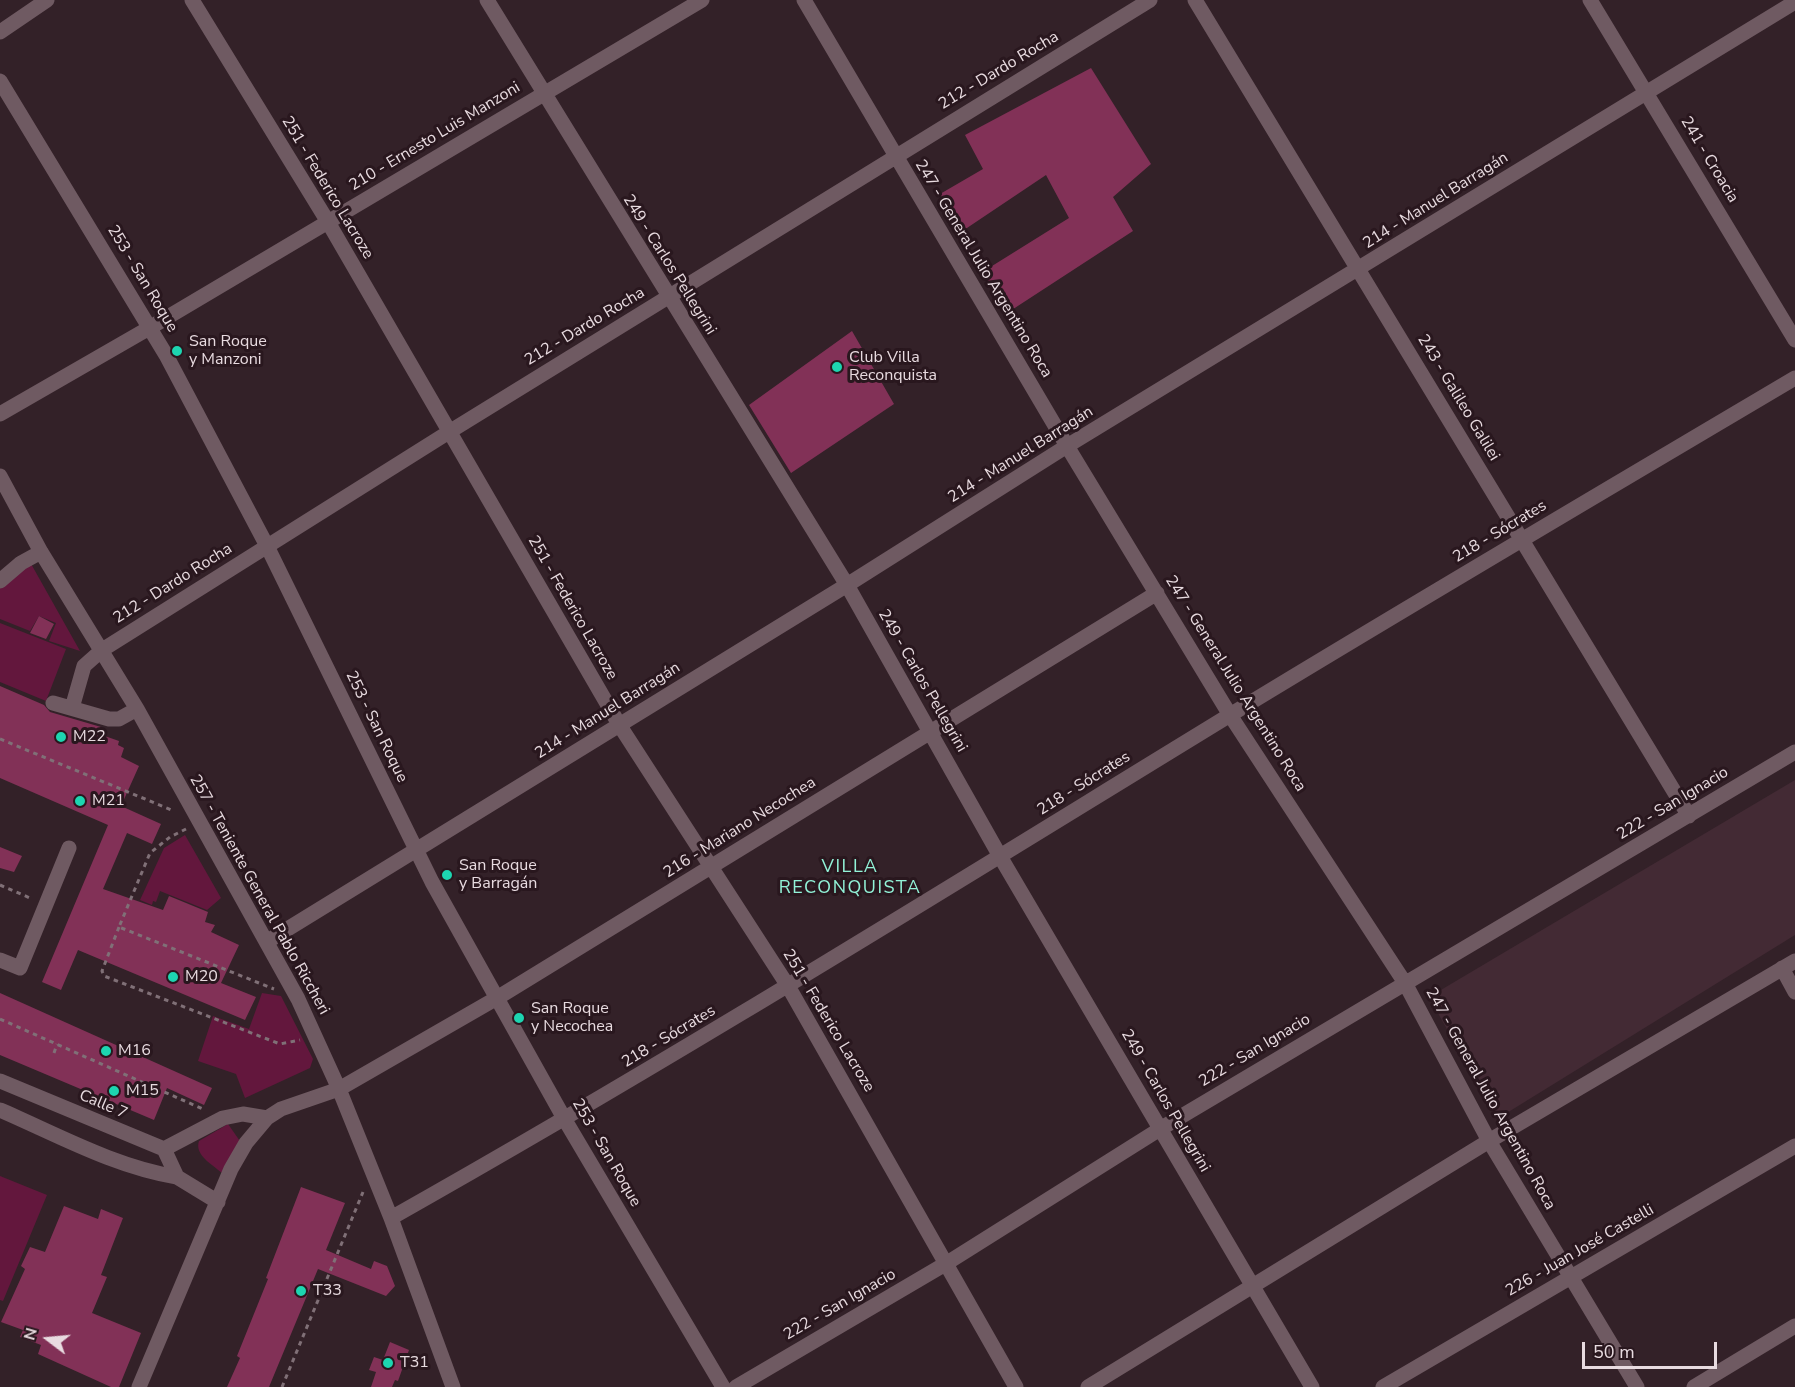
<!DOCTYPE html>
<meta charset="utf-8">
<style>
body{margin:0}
#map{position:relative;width:1795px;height:1387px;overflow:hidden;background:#332128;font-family:"Nunito Sans",sans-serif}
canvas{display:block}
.north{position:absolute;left:18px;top:1309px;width:60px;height:60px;-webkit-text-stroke:4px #29171e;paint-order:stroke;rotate:286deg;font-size:16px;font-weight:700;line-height:24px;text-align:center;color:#e8dbe0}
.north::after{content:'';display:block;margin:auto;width:21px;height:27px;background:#e8dbe0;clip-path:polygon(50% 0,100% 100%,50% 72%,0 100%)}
.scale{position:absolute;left:1582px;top:1342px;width:135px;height:27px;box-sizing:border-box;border:3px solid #e8dbe0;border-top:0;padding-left:8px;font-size:18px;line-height:21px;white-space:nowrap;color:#e8dbe0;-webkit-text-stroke:4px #29171e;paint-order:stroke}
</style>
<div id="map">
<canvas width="1795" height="1387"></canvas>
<div class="north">N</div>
<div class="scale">50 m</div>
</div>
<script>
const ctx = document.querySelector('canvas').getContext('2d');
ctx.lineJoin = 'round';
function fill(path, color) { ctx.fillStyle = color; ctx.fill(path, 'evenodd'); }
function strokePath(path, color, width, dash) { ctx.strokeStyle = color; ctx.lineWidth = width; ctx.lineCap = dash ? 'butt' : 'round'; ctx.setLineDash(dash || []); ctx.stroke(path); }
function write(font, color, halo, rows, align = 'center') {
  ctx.font = font + ' "Nunito Sans",sans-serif'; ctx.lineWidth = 6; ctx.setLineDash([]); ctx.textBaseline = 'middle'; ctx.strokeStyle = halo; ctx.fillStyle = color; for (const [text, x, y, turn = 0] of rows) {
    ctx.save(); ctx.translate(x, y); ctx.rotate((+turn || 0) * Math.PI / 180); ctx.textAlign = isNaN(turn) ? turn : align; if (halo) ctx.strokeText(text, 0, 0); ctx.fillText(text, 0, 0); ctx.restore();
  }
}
const built = new Path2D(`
 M1795,780V935L1497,1119L1429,997Z`);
const green = new Path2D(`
 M30,562L80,651L49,641L56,623L39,616L30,631L0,619V583Z
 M0,623L66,649L46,701L0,682Z
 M185,835L221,898L207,910L160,891L156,902L153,901L152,905L140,900L164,848Z
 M262,993L281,996L313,1059L310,1068L245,1098L236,1074L198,1061L213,1016L249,1029Z
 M228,1124L242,1144L222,1173C213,1165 194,1155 199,1141Z
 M0,1176L47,1195L3,1301L0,1300Z`);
const building = new Path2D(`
 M1091,68L1151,164L1113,197L1133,231L1004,315L984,271L1069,218L1046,175L958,234L940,194L983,169L965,135Z
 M852,331L894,404L791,473L749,405Z
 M39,616L54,624L46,639L30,633Z
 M0,686L44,705L50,712L101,727L99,734L119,741L118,745L124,748L121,757L139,766L121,806L161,824L152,844L127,833L103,889L163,910L169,896L208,912L205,922L215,925L211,932L239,945L221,983L256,997L245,1020L78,950L61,990L42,982L108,825L0,778Z
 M0,847L22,856L14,872L0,868Z
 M0,993L212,1088L204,1105L167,1088L154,1120L0,1055Z
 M301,1187L345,1203L326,1250L371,1269L374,1261L387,1266L395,1286L386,1296L318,1269L269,1387H227L240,1358L237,1356L268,1279L266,1278Z
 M64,1206L98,1219L101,1209L123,1218L101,1275L107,1277L92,1313L141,1333L119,1387H111L38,1354L41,1345L20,1337L23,1330L1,1322L25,1269L21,1266L30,1247L45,1252Z
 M390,1342L409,1350L398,1381L395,1380L392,1387H371L376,1372L369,1370L374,1357L383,1360Z`);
const path = new Path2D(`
 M0,739L174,811
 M186,829L170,837L150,853L119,927L274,989
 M0,885L30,898
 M119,927L102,971L104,976L280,1044L300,1040
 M0,1019L205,1110
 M54,1053L57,1044
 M282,1387L363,1192`);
const minor = new Path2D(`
 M192,0L328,222L620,726L788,986L1016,1387
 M487,0L847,585L1001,858L1312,1387
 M804,0L1067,446L1230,715L1405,983L1489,1141L1637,1387
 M1195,0L1689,816
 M1590,0L1795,340
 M0,32L47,0
 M0,81L166,355L267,546L432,882L565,1120L723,1387
 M0,414L151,327L702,0
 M0,476L41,552L137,709L298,999L339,1089L391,1218L453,1387
 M0,581L21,563L41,552
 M53,703L109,719H119L137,709
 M72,708L84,666L102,650L449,432L1150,0
 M268,941L847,585L1067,446L1795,2
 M0,960L20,968L69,848
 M1782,968L1795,992
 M0,1081L164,1149L177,1177L218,1202
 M0,1110C58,1135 115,1167 177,1177
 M164,1149L223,1118L243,1114L267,1118
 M391,1218C675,1058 952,885 1230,715C1417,601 1606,490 1795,378
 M139,1387L231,1169L246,1143L267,1118L281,1109L339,1089L497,998L1157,593
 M736,1387L947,1263L1160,1129L1795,752
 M1088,1387L1489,1141L1795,961
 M1383,1387L1795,1146
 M1694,1387L1795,1326`);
const markers = [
 [177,351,6,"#1dd5b1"],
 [837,367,6,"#1dd5b1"],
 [61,737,6,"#1dd5b1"],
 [80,801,6,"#1dd5b1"],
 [447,875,6,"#1dd5b1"],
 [173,977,6,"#1dd5b1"],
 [519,1018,6,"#1dd5b1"],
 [106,1051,6,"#1dd5b1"],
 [114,1091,6,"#1dd5b1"],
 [301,1291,6,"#1dd5b1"],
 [388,1363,6,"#1dd5b1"]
];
const streetNames = [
 ["212 - Dardo Rocha",999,71,-31],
 ["210 - Ernesto Luis Manzoni",435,137,-31],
 ["241 - Croacia",1709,160,59],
 ["251 - Federico Lacroze",327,188,59],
 ["214 - Manuel Barragán",1436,201,-32],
 ["249 - Carlos Pellegrini",669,265,58],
 ["247 - General Julio Argentino Roca",983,269,59],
 ["253 - San Roque",142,279,59],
 ["212 - Dardo Rocha",585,327,-31],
 ["243 - Galileo Galilei",1458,398,59],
 ["214 - Manuel Barragán",1021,455,-32],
 ["218 - Sócrates",1500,532,-31],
 ["212 - Dardo Rocha",173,584,-32],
 ["251 - Federico Lacroze",572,608,60],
 ["249 - Carlos Pellegrini",922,681,60],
 ["247 - General Julio Argentino Roca",1235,684,58],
 ["214 - Manuel Barragán",608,711,-32],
 ["253 - San Roque",376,727,64],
 ["218 - Sócrates",1084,784,-32],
 ["222 - San Ignacio",1673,804,-31],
 ["216 - Mariano Necochea",740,828,-32],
 ["257 - Teniente General Pablo Riccheri",259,895,61],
 ["251 - Federico Lacroze",828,1021,59],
 ["218 - Sócrates",669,1037,-31],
 ["222 - San Ignacio",1255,1051,-31],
 ["247 - General Julio Argentino Roca",1490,1099,61],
 ["249 - Carlos Pellegrini",1165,1101,60],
 ["Calle 7",103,1105,23],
 ["253 - San Roque",606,1153,60],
 ["226 - Juan José Castelli",1580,1251,-30],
 ["222 - San Ignacio",840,1305,-30]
];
const poiNames = [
 ["San Roque",189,342],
 ["y Manzoni",189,360],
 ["Club Villa",849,358],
 ["Reconquista",849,376],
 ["M22",73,737],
 ["M21",92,801],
 ["San Roque",459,866],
 ["y Barragán",459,884],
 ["M20",185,977],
 ["San Roque",531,1009],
 ["y Necochea",531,1027],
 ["M16",118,1051],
 ["M15",126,1091],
 ["T33",313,1291],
 ["T31",400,1363]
];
const neighbourhoodNames = [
 ["VILLA",850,868],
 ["RECONQUISTA",850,889]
];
fill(built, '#432a34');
fill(green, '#63173d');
fill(building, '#823157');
strokePath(path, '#807077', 3, [4.5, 4.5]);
strokePath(minor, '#6f5a62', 15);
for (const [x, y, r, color] of markers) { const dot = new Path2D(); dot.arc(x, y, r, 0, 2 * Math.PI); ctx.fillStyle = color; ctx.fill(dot); strokePath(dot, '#29171e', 2); }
write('16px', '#e8dbe0', '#29171e', streetNames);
write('16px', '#e8dbe0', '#29171e', poiNames, 'left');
ctx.letterSpacing = '1.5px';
write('18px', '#92f3d8', '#29171e', neighbourhoodNames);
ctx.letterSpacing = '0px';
</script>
